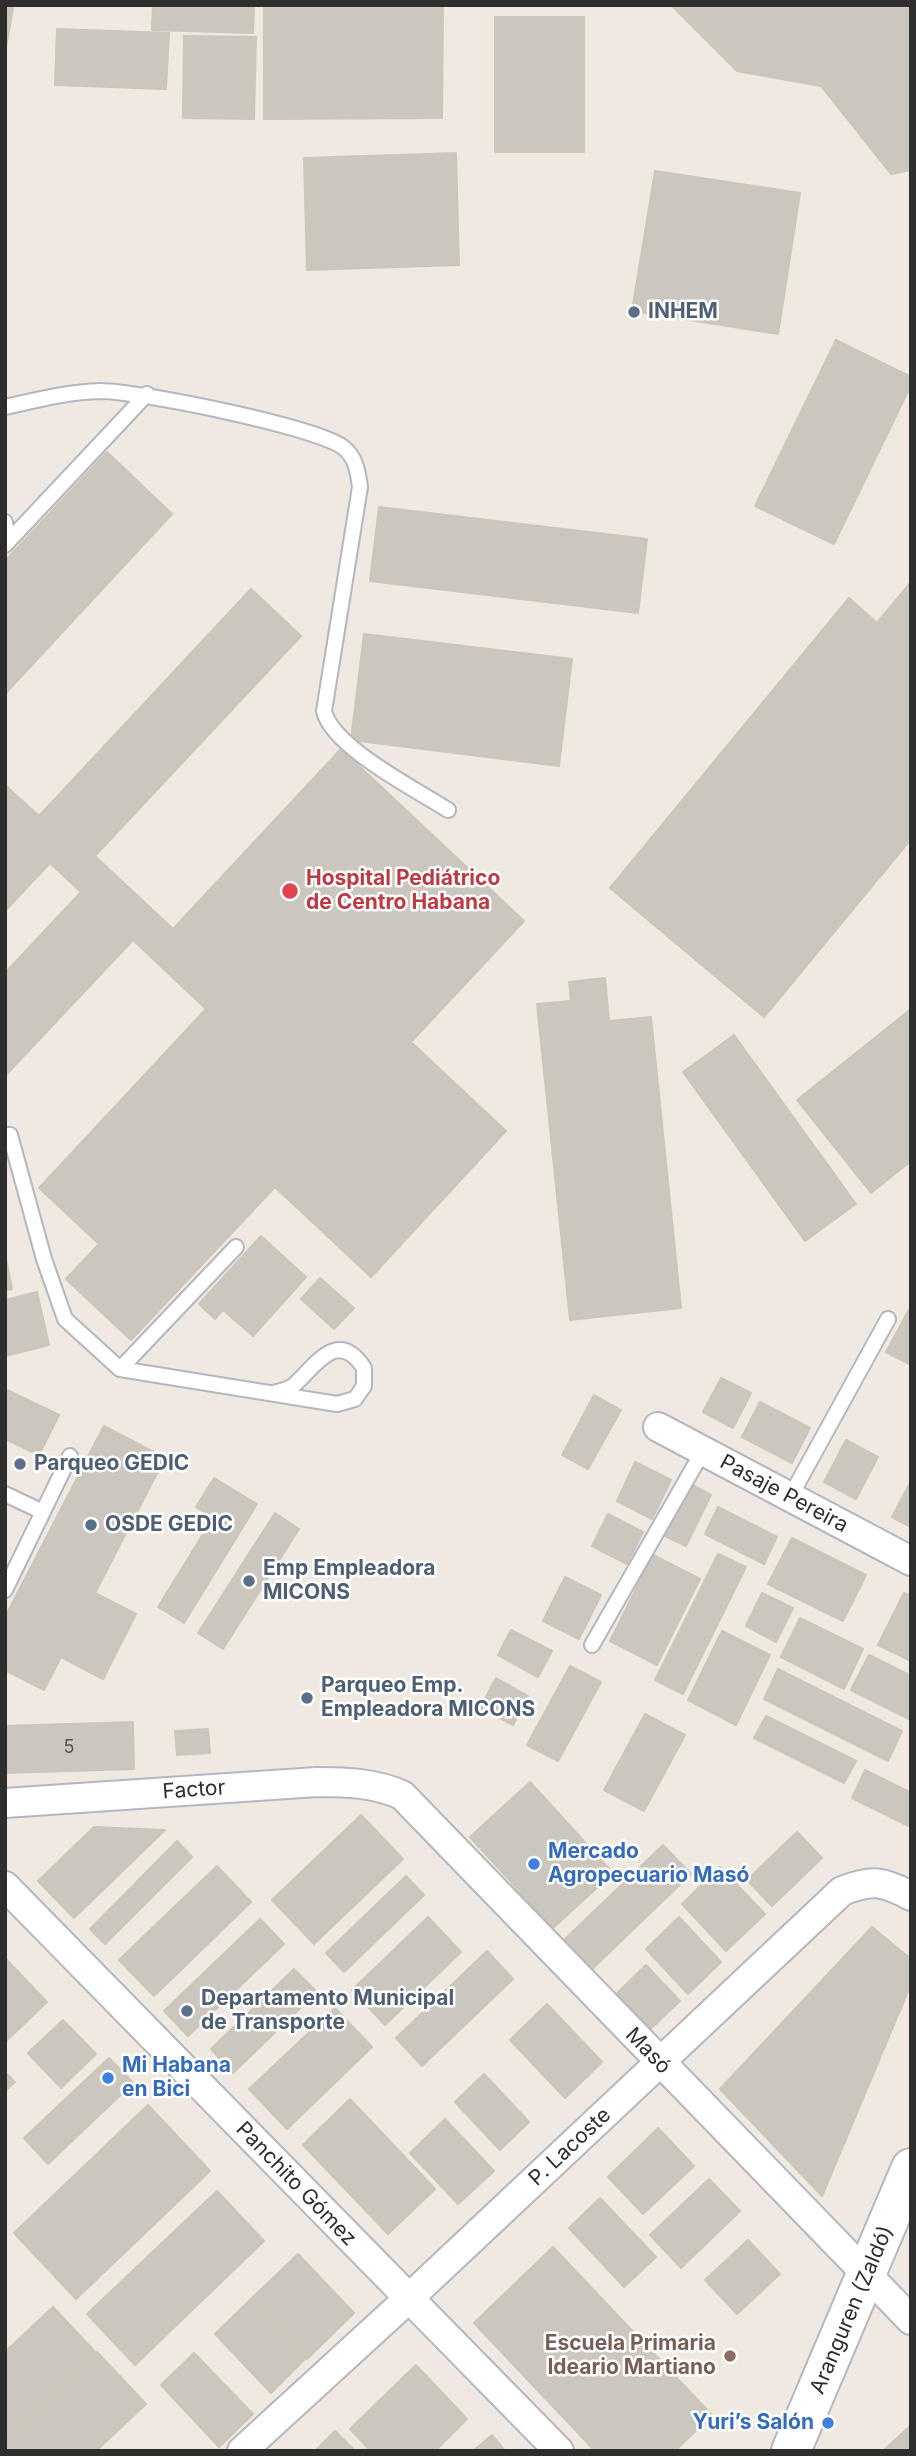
<!DOCTYPE html>
<meta charset="utf-8">
<style>
body{margin:0}
#map{position:relative;width:916px;height:2456px;overflow:hidden;background:#efe9e1;font-family:Inter,sans-serif}
canvas{display:block}
.frame{position:absolute;inset:0;border:7px solid #2e2e2e;pointer-events:none}
</style>
<div id="map">
<canvas width="916" height="2456"></canvas>
<div class="frame"></div>
</div>
<script>
const ctx = document.querySelector('canvas').getContext('2d');
ctx.lineJoin = 'round';
function fill(path, color) { ctx.fillStyle = color; ctx.fill(path, 'evenodd'); }
function strokePath(path, color, width, dash) { ctx.strokeStyle = color; ctx.lineWidth = width; ctx.lineCap = dash ? 'butt' : 'round'; ctx.setLineDash(dash || []); ctx.stroke(path); }
function write(font, color, halo, rows, align = 'center') {
  ctx.font = font + ' Inter,sans-serif'; ctx.lineWidth = 5; ctx.setLineDash([]); ctx.textBaseline = 'middle'; ctx.strokeStyle = halo; ctx.fillStyle = color; for (const [text, x, y, turn = 0] of rows) {
    ctx.save(); ctx.translate(x, y); ctx.rotate((+turn || 0) * Math.PI / 180); ctx.textAlign = isNaN(turn) ? turn : align; if (halo) ctx.strokeText(text, 0, 0); ctx.fillText(text, 0, 0); ctx.restore();
  }
}
const building = new Path2D(`
 M153,5H254L253,33L152,30Z
 M264,5H443L442,118L264,119Z
 M671,5H911V170L891,174L821,86L737,71Z
 M5,7L13,8L5,53Z
 M495,17H584V152H495Z
 M57,29L169,33L166,89L55,85Z
 M184,36L256,37L254,119L183,118Z
 M456,153L459,265L307,270L304,158Z
 M655,171L800,193L778,334L632,311Z
 M836,340L911,377V385L834,544L755,506Z
 M107,452L172,514L5,694V561Z
 M379,507L647,539L638,613L370,581Z
 M911,582V839L764,1017L610,888L849,598L877,623Z
 M251,589L301,636L95,856L173,929L341,749L524,921L411,1042L506,1131L371,1277L275,1187L131,1340L66,1279L99,1244L39,1188L206,1009L133,940L5,1076V973L81,892L50,863L5,911V785L39,816Z
 M364,634L572,659L559,766L351,740Z
 M605,978L609,1021L651,1017L681,1308L570,1320L537,1004L571,1001L569,982Z
 M911,1009V1161L871,1193L797,1100Z
 M734,1035L856,1204L805,1241L683,1072Z
 M261,1236L306,1277L253,1336L223,1310L215,1319L199,1304Z
 M5,1254L12,1289L5,1291Z
 M320,1278L354,1308L334,1329L301,1299Z
 M37,1292L49,1345L5,1356V1300Z
 M911,1306V1365L886,1352Z
 M721,1378L751,1393L733,1428L703,1412Z
 M5,1389L59,1415L39,1455L5,1439Z
 M594,1395L621,1410L588,1469L562,1455Z
 M760,1402L810,1428L792,1463L742,1437Z
 M104,1426L165,1458L95,1593L136,1614L103,1679L61,1657L44,1690L5,1670V1617Z
 M846,1440L878,1457L856,1499L824,1482Z
 M635,1462L671,1480L652,1519L617,1501Z
 M214,1478L257,1504L184,1623L158,1607L213,1518L196,1507Z
 M911,1481V1527L892,1517Z
 M691,1484L711,1495L686,1546L665,1536Z
 M718,1507L777,1537L764,1564L705,1534Z
 M275,1513L299,1529L223,1649L198,1633Z
 M608,1514L643,1532L627,1564L592,1546Z
 M792,1538L866,1575L843,1621L768,1584Z
 M718,1554L746,1567L683,1694L655,1680Z
 M653,1555L700,1579L657,1665L610,1641Z
 M565,1577L601,1595L579,1639L543,1621Z
 M762,1593L793,1608L776,1642L746,1626Z
 M904,1593L911,1596V1661L878,1645Z
 M800,1618L863,1649L844,1689L781,1657Z
 M511,1630L552,1651L538,1677L498,1655Z
 M722,1631L770,1655L736,1725L688,1700Z
 M869,1655L911,1676V1720L851,1690Z
 M570,1666L601,1682L558,1761L527,1745Z
 M778,1669L902,1731L888,1761L764,1699Z
 M496,1678L528,1696L513,1725L480,1708Z
 M645,1714L685,1735L644,1811L604,1790Z
 M766,1716L856,1761L844,1783L754,1738Z
 M133,1722L134,1769L5,1773V1726Z
 M208,1729L210,1753L177,1755L175,1731Z
 M865,1770L911,1793V1827L852,1798Z
 M530,1782L613,1873L553,1928L470,1837Z
 M361,1815L403,1859L314,1944L272,1900Z
 M94,1827L165,1830L74,1918L38,1881Z
 M797,1832L822,1858L772,1906L747,1880Z
 M177,1841L192,1857L105,1944L90,1929Z
 M663,1845L691,1874L590,1971L562,1942Z
 M217,1866L251,1902L154,1996L119,1960Z
 M720,1867L765,1914L726,1951L682,1904Z
 M406,1876L424,1895L344,1972L326,1953Z
 M428,1917L461,1952L385,2025L352,1990Z
 M679,1917L721,1962L688,1994L646,1949Z
 M260,1919L284,1944L188,2036L164,2011Z
 M872,1927L911,1959V1984L822,2196L720,2089Z
 M487,1951L513,1979L422,2066L396,2038Z
 M5,1958L47,2002L5,2042Z
 M646,1965L680,2001L644,2035L611,1999Z
 M294,1969L317,1992L233,2073L211,2049Z
 M547,2004L602,2062L565,2098L510,2040Z
 M335,2008L372,2047L287,2129L249,2089Z
 M63,2020L96,2054L61,2088L28,2053Z
 M109,2058L133,2083L48,2164L24,2138Z
 M5,2072L15,2082L5,2091Z
 M484,2074L529,2122L500,2150L455,2102Z
 M350,2099L435,2189L388,2234L303,2145Z
 M148,2105L210,2171L76,2299L14,2233Z
 M445,2119L494,2171L458,2204L410,2153Z
 M658,2128L694,2166L643,2214L608,2177Z
 M709,2179L740,2211L681,2268L650,2235Z
 M217,2191L264,2241L135,2365L87,2314Z
 M600,2198L656,2257L624,2287L569,2228Z
 M748,2240L780,2274L737,2314L705,2280Z
 M553,2247L712,2415L675,2451H595L474,2323Z
 M298,2254L354,2313L307,2359L250,2300Z
 M250,2300L306,2358L271,2393L215,2334Z
 M53,2307L96,2353L5,2439V2352Z
 M97,2352L146,2404L96,2451H5V2440Z
 M194,2353L253,2414L219,2447L161,2385Z
 M416,2365L467,2419L435,2451H371L350,2429Z
 M909,2427L911,2451H883Z
 M335,2431L355,2451H315Z
 M492,2435L505,2451H473Z`);
const lane = new Path2D(`
 M5,407C37,400 67,392 100,391C138,391 318,427 344,448C356,458 358,472 360,487L324,711C332,747 417,790 448,810
 M5,522L8,542
 M5,545L147,394
 M5,1135H10L44,1259L65,1319L120,1369L337,1404L355,1399L364,1386V1368C337,1327 315,1367 294,1385C288,1390 280,1391 273,1393
 M120,1369L236,1247
 M5,1494L43,1512
 M790,1497L888,1319
 M5,1590L70,1456
 M592,1645L703,1451`);
const street = new Path2D(`
 M658,1427L911,1561
 M5,1803L317,1782C348,1782 374,1783 402,1795L911,2320
 M5,1886L559,2451
 M242,2451L408,2299L842,1891C872,1879 883,1881 911,1896`);
const secondary = new Path2D(`
 M791,2451L911,2168`);
const markers = [
 [634,312,7,"#5c6f8a"],
 [290,891,9,"#e0444e"],
 [20,1464,7,"#5c6f8a"],
 [91,1525,7,"#5c6f8a"],
 [249,1581,7,"#5c6f8a"],
 [307,1698,7,"#5c6f8a"],
 [534,1864,7,"#3f7fe0"],
 [187,2011,7,"#5c6f8a"],
 [108,2078,7,"#3f7fe0"],
 [730,2356,7,"#8d6e63"],
 [828,2423,7,"#3f7fe0"]
];
const numberNames = [
 ["5",69,1748]
];
const serviceNames = [
 ["INHEM",648,312],
 ["Parqueo GEDIC",34,1464],
 ["OSDE GEDIC",105,1525],
 ["Emp Empleadora",263,1569],
 ["MICONS",263,1593],
 ["Parqueo Emp.",321,1686],
 ["Empleadora MICONS",321,1710],
 ["Departamento Municipal",201,1999],
 ["de Transporte",201,2023]
];
const healthNames = [
 ["Hospital Pediátrico",306,879],
 ["de Centro Habana",306,903]
];
const streetNames = [
 ["Pasaje Pereira",784,1494,28],
 ["Factor",194,1790,-4],
 ["Masó",648,2051,46],
 ["P. Lacoste",570,2147,-43],
 ["Panchito Gómez",296,2184,46],
 ["Aranguren (Zaldó)",852,2310,-67]
];
const shopNames = [
 ["Mercado",548,1852],
 ["Agropecuario Masó",548,1876],
 ["Mi Habana",122,2066],
 ["en Bici",122,2090],
 ["Yuri’s Salón",814,2423,"right"]
];
const educationNames = [
 ["Escuela Primaria",716,2344],
 ["Ideario Martiano",716,2368]
];
fill(building, '#cbc7bf');
strokePath(building, '#cbc5ba', 2);
strokePath(lane, '#b4b7c1', 18);
strokePath(street, '#b4b7c1', 32);
strokePath(secondary, '#b4b7c1', 42);
strokePath(lane, '#fff', 14);
strokePath(street, '#fff', 28);
strokePath(secondary, '#fff', 38);
for (const [x, y, r, color] of markers) { const dot = new Path2D(); dot.arc(x, y, r, 0, 2 * Math.PI); ctx.fillStyle = color; ctx.fill(dot); strokePath(dot, '#fff', 2.5); }
write('18px', '#555452', null, numberNames);
write('bold 21px', '#4e5e75', '#fff', serviceNames, 'left');
write('bold 21px', '#be3a42', '#fff', healthNames, 'left');
write('21px', '#2e2e2e', '#fff', streetNames);
write('bold 21px', '#366cbe', '#fff', shopNames, 'left');
write('bold 21px', '#785e54', '#fff', educationNames, 'right');
</script>
